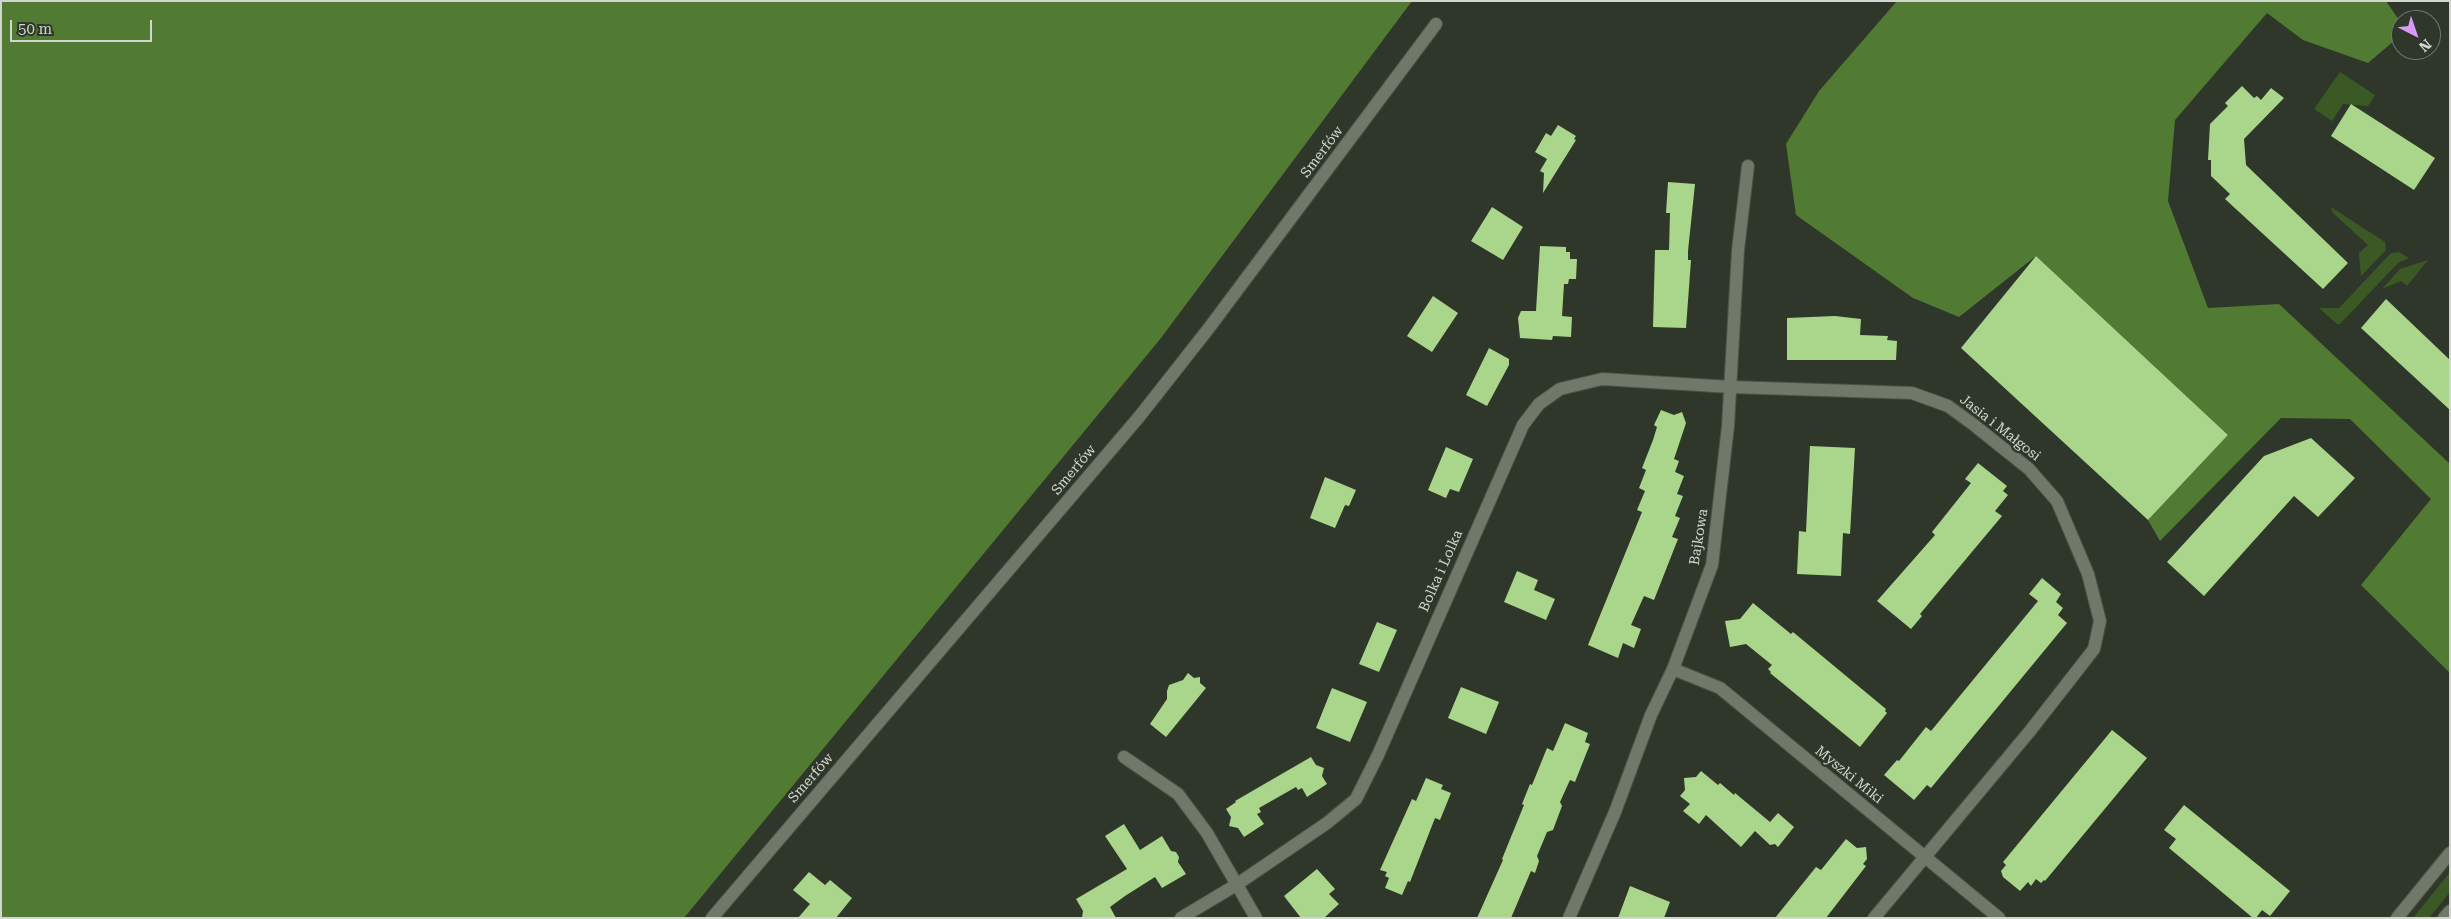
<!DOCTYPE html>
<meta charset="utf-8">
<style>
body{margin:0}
#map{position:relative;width:2451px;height:919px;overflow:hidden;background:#2f372a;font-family:"Roboto Serif",serif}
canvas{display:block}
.frame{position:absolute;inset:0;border:2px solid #d1d6ce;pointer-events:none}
.north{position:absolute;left:2391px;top:10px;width:50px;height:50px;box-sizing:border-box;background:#2f372a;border:1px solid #70776c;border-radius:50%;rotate:139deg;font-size:14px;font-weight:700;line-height:20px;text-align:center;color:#d1d6ce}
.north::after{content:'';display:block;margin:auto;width:18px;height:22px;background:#d89af8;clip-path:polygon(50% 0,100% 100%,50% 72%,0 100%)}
.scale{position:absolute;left:10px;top:20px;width:142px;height:22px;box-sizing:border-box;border:2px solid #d1d6ce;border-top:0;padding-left:6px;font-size:15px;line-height:18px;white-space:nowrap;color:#d1d6ce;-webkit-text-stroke:4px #2f372a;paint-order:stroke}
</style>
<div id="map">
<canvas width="2451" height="919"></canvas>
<div class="frame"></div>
<div class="north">N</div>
<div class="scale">50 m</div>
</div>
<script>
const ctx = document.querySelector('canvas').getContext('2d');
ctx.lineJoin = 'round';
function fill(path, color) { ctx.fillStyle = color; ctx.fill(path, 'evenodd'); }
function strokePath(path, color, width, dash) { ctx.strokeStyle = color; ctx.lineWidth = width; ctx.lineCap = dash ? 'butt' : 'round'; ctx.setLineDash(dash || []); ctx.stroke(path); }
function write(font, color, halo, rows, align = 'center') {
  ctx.font = font + ' "Roboto Serif",serif'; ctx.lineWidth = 5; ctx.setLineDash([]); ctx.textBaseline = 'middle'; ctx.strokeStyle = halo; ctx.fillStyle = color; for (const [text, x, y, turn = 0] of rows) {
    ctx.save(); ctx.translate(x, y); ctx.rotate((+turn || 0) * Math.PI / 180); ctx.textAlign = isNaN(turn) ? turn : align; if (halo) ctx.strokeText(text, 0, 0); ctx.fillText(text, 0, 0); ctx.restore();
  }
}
const green = new Path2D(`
 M2340,72L2375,95L2368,106L2343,104L2332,121L2314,109Z
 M2331,207L2385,242L2386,250L2361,276L2359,253L2368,245L2332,212Z
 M2399,252L2409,258L2398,263L2340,324H2337L2319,308H2339L2391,253Z
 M2428,260L2407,286L2401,281L2382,289L2400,269Z
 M2450,872V892L2429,918H2413Z`);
const forest = new Path2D(`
 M1,1H1412L1161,338L684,918H1Z
 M1897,1H2386L2401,23V35L2368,63L2303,40L2267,13L2175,120L2168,201L2208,308L2279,304L2450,464V673L2361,585L2431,499L2350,419L2281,418L2160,541L2148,520L2228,435L2036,256L1959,317L1913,298L1796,215L1786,144L1819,91Z`);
const building = new Path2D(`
 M2242,86L2254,98L2257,96L2261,100L2271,88L2284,98L2244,139L2246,165L2348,263L2323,289L2225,199L2230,194L2211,176V160H2208L2210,124L2228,106L2225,103Z
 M2351,104L2435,158L2414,190L2331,136Z
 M1558,125L1576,136L1574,139L1576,140L1543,193L1544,173L1540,171L1547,159L1535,152L1546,133L1551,136Z
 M1668,182L1695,184L1688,251V260H1691L1686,328L1653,327L1655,250H1669L1670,213H1666Z
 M1492,207L1523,227L1503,260L1471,241Z
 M1540,246L1566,247V252H1570V259H1577L1576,279H1569L1568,284H1564L1562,316L1572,317L1571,337L1553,336L1552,340L1520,338L1518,318L1521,311H1536Z
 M2036,256L2228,435L2148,520L1961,348Z
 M1433,296L1458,313L1432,352L1407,336Z
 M2386,299L2450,360V410L2361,328Z
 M1835,316L1861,319L1860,335L1888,336L1887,340L1897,341L1896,360H1787V318Z
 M1489,348L1509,359V365L1487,406L1466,395Z
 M1661,410L1674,415L1682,412L1686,423L1674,459L1679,461L1675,472L1684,476L1677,494L1683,496L1675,516L1680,518L1672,537L1678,539L1654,600L1644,596L1631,625L1641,629L1634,648L1623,643L1618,658L1588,645L1642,512L1637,510L1645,491L1639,488L1646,470L1642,468L1653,440L1657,427L1654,425Z
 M2311,438L2355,478L2318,517L2294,496L2204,596L2167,562L2264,456Z
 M1810,446L1855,448L1850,534L1843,533L1841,576L1797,574L1799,531L1806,532Z
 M1446,447L1473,459L1459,492L1450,489L1446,498L1428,490Z
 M1978,463L2007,486L2003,491L2008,495L1995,511L2002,516L1920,614L1922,616L1911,629L1877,601L1935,535L1932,532L1971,483L1965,479Z
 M1325,477L1356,490L1349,506L1345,505L1335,528L1310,518Z
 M1517,571L1538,580L1534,590L1555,599L1546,620L1504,602Z
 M2042,578L2061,594L2056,602L2063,608L2058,615L2067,623L1931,788L1927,785L1914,800L1884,775L1897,760L1899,761L1926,727L1931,731L2038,601L2029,594Z
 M1753,603L1791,634L1793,632L1886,709L1885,711L1887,713L1860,747L1770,673L1771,672L1768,669L1772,665L1746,644L1730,647L1725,621L1740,619Z
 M1377,622L1397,630L1379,672L1359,664Z
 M1188,673L1194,678L1200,677V683L1206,688L1166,737L1150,724L1167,699V691L1169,685L1183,680Z
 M1461,687L1499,702L1486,734L1448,718Z
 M1332,688L1367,702L1350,742L1316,728Z
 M1565,723L1588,733L1585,742L1590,744L1575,782L1570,780L1560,802L1562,806L1553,830L1547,832L1537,856L1539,861L1535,873L1531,871L1511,918H1477L1503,860L1502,859L1524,805L1522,804L1530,784L1532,785L1547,748L1553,751Z
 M2112,730L2147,758L2045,881L2044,880L2041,883L2036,879L2031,886L2028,882L2020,891L2003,877L2001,871L2006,865L2003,862Z
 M1311,757L1316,765L1324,768L1322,776L1327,784L1307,797L1302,788L1298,790L1296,787L1259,808L1261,812L1257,814L1264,824L1244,837L1238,828L1229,826L1231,817L1226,809L1236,802L1235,801Z
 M1701,771L1718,785L1720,783L1734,795L1735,793L1770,822L1778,813L1794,827L1778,847L1775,844L1770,845L1755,831L1741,847L1706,815L1699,824L1683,811L1690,804L1680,796L1685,790L1684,778L1696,777Z
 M1426,778L1443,785L1441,789L1451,793L1440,820L1435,818L1410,882L1408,881L1402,895L1385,888L1389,878L1385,876L1387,872L1380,870L1412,799L1416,801Z
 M2184,805L2290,891L2270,916L2262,910L2256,918H2253L2169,848L2176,839L2164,830Z
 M1124,824L1140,850L1162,836L1171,851L1176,852L1179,857L1178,862L1186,874L1162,888L1155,877L1125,896L1110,907L1116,918H1082L1083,911L1076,899L1127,869L1105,836Z
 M1846,839L1857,848L1866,847L1867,859L1863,864L1866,866L1826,918H1775L1816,867L1821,870Z
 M1317,869L1335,889L1329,894L1339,904L1324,918H1301L1284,896Z
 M809,872L825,885L830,880L852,898L836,918H798L810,904L793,890Z
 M1630,886L1670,902L1664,918H1618Z`);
const street = new Path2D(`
 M1673,669L1720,688L1999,918
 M1124,757L1178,794L1207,833L1256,918
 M712,918L1139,417L1209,328L1436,24
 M1181,918L1236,885L1327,823L1356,799L1378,755L1523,425L1539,404L1560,389L1602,379L1731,387L1912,393L1948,406L1974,425L2029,469L2057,501L2088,574L2100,621L2094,649L2030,731L1874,918
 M1569,918L1615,812L1651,715L1673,669L1712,565L1728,426L1738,250L1748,166`);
const secondary = new Path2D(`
 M2397,918L2450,853
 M2444,918L2450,911`);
const streetNames = [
 ["Smerfów",1322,152,-53],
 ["Jasia i Małgosi",2000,428,38],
 ["Smerfów",1074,470,-50],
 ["Bajkowa",1699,537,-81],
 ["Bolka i Lolka",1441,571,-66],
 ["Myszki Miki",1849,775,39],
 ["Smerfów",811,778,-49]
];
fill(green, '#3b5924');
fill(forest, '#517a32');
fill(building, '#a9d68a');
strokePath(street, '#4b5247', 14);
strokePath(secondary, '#4b5247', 14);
strokePath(street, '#6f7869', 12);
strokePath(secondary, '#6f7869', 12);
write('14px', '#d1d6ce', '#2f372a', streetNames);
</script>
